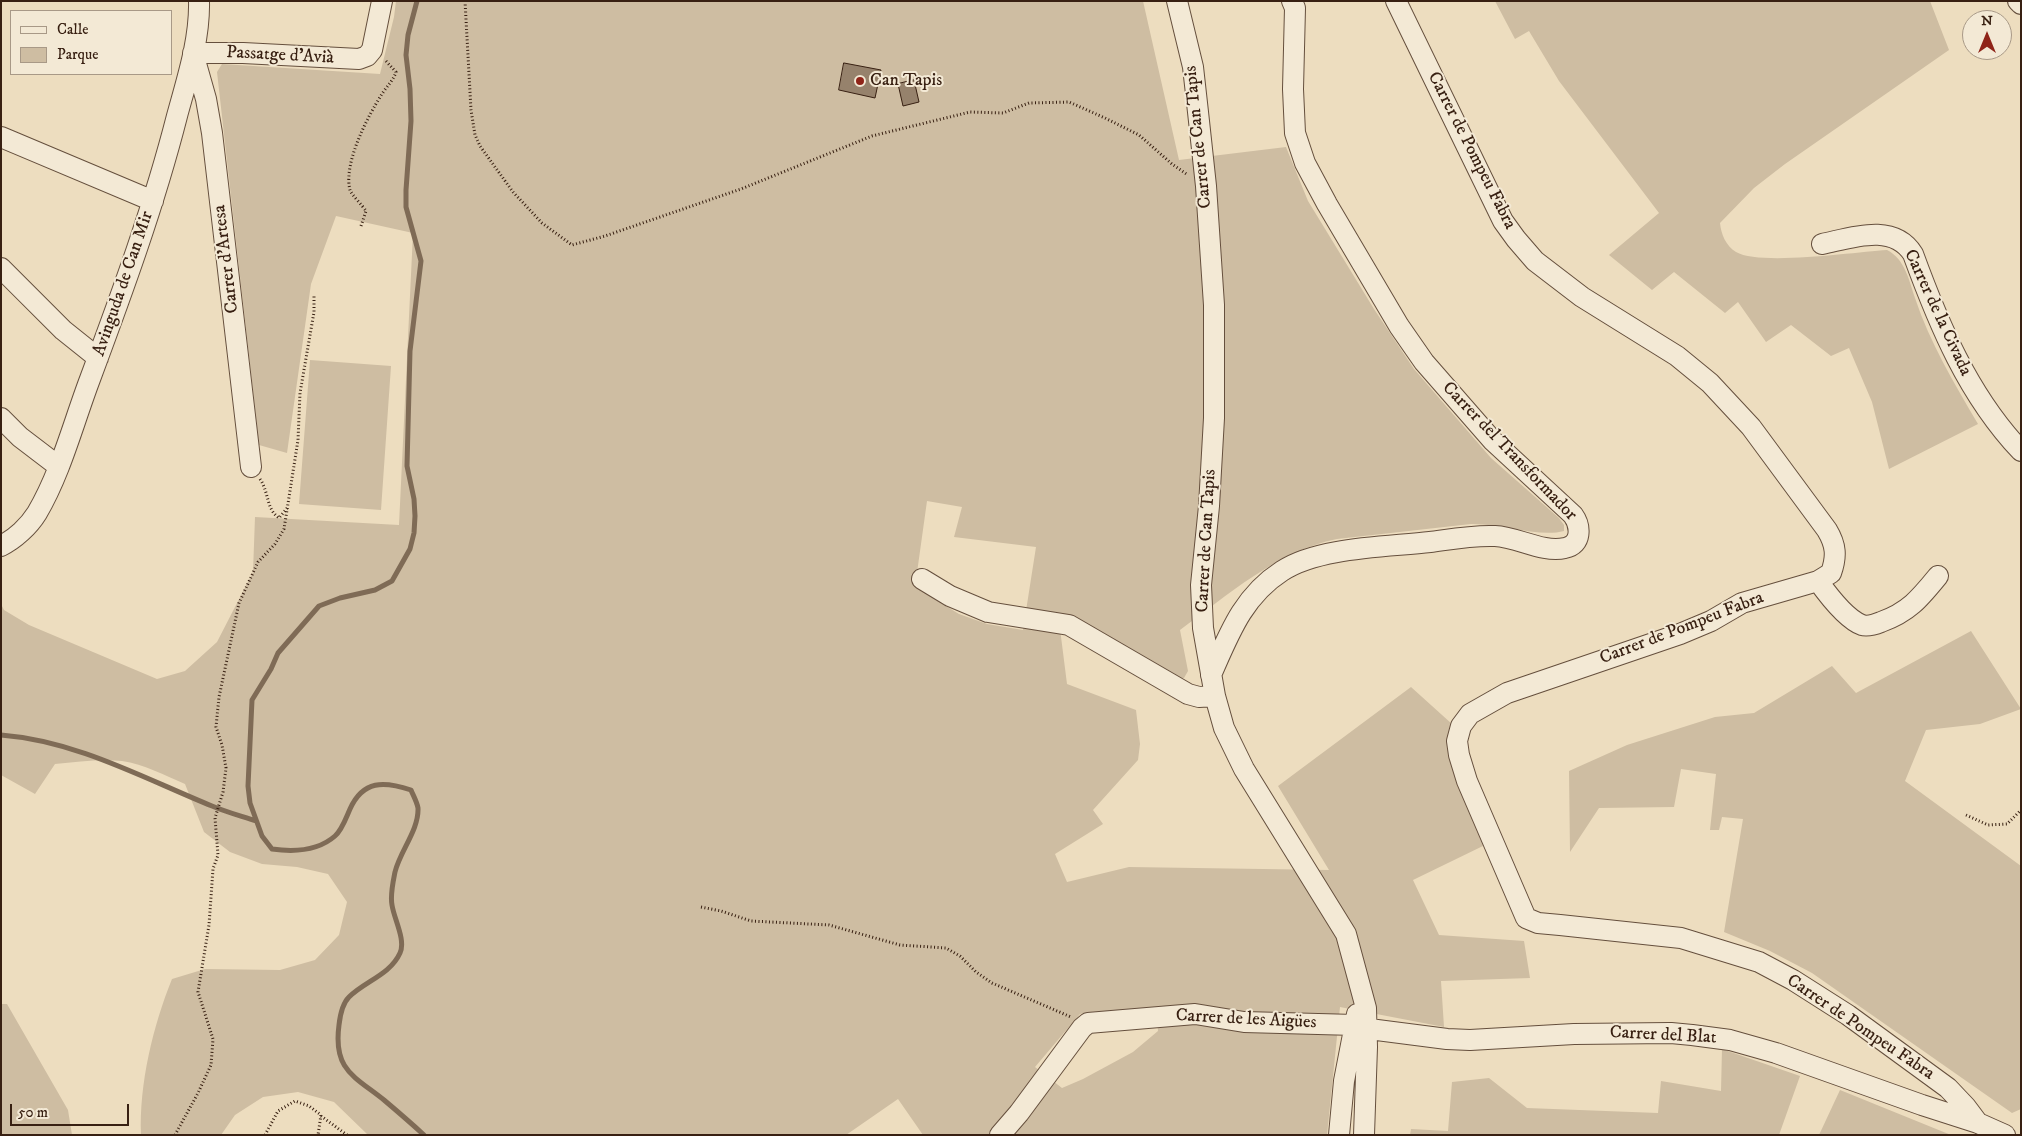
<!DOCTYPE html>
<meta charset="utf-8">
<style>
body{margin:0}
#map{position:relative;width:2022px;height:1136px;overflow:hidden;background:#edddbf;font-family:"IM FELL DW Pica",serif}
canvas{display:block}
.frame{position:absolute;inset:0;border:2px solid #382012;pointer-events:none}
.legend{position:absolute;left:10px;top:10px;width:162px;height:65px;box-sizing:border-box;background:#f3e9d5;border:1px solid #a89987;margin:0;padding:6px 9px;list-style:none;font-size:15px;color:#382012}
.legend li{display:flex;align-items:center;gap:10px;height:25px}
.legend b{width:25px;border:1px solid #a89987}
.north{position:absolute;left:1962px;top:10px;width:50px;height:50px;box-sizing:border-box;background:#f3e9d5;border:1px solid #a89987;border-radius:50%;rotate:0deg;font-size:14px;font-weight:700;line-height:20px;text-align:center;color:#382012}
.north::after{content:'';display:block;margin:auto;width:18px;height:22px;background:#8f2418;clip-path:polygon(50% 0,100% 100%,50% 72%,0 100%)}
.scale{position:absolute;left:10px;top:1104px;width:119px;height:22px;box-sizing:border-box;border:2px solid #382012;border-top:0;padding-left:6px;font-size:15px;line-height:18px;white-space:nowrap;color:#382012;-webkit-text-stroke:4px #f3e9d5;paint-order:stroke}
</style>
<div id="map">
<canvas width="2022" height="1136"></canvas>
<div class="frame"></div>
<ul class="legend">
<li><b style="height:6px;background:#f3e9d5"></b>Calle</li>
<li><b style="height:14px;background:#cebda2"></b>Parque</li>
</ul>
<div class="north">N</div>
<div class="scale">50 m</div>
</div>
<script>
const ctx = document.querySelector('canvas').getContext('2d');
ctx.lineJoin = 'round';
function fill(path, color) { ctx.fillStyle = color; ctx.fill(path, 'evenodd'); }
function strokePath(path, color, width, dash) { ctx.strokeStyle = color; ctx.lineWidth = width; ctx.lineCap = dash ? 'butt' : 'round'; ctx.setLineDash(dash || []); ctx.stroke(path); }
function write(font, color, halo, rows, align = 'center') {
  ctx.font = font + ' "IM FELL DW Pica",serif'; ctx.lineWidth = 4; ctx.setLineDash([]); ctx.textBaseline = 'middle'; ctx.strokeStyle = halo; ctx.fillStyle = color; for (const [text, x, y, turn = 0] of rows) {
    ctx.save(); ctx.translate(x, y); ctx.rotate((+turn || 0) * Math.PI / 180); ctx.textAlign = isNaN(turn) ? turn : align; if (halo) ctx.strokeText(text, 0, 0); ctx.fillText(text, 0, 0); ctx.restore();
  }
}
const green = new Path2D(`
 M396,1H1143L1179,160L1286,147L1308,201L1374,309L1414,369L1491,458L1559,518L1564,525V531C1539,538 1500,523 1471,524L1337,539C1277,551 1228,595 1180,630L1188,671L1184,678H1178L1058,613L1067,684L1136,710L1140,744L1138,760L1093,810L1103,824L1055,854L1067,882L1129,867L1329,870L1278,786L1411,687L1452,724L1447,741L1449,759L1485,845L1413,880L1439,935L1524,941L1530,978L1441,981L1444,1027L1340,1007L1327,1135H923L898,1099L846,1135H368L334,1102L298,1092L263,1097L235,1115L221,1135H141C139,1084 153,1026 172,979L205,969L280,970L315,960L339,935L347,902L328,874L297,867L262,864L230,852L204,832L185,784C166,776 144,764 122,761C100,759 77,762 55,764L35,794L1,775V604L4,610L29,625L157,679L185,671L217,642L253,572L255,517L399,525L413,233L336,216L311,284L287,453L259,445L217,72L222,64L380,74L394,17ZM927,501L962,507L954,537L1036,547L1023,630L987,624L959,614L915,587ZM1156,1008L1158,1031L1133,1052L1083,1079L1062,1088L1035,1067L1080,1014L1091,1012Z
 M1495,1H1930L1949,50L1785,164L1754,188L1720,223C1721,234 1726,246 1736,252C1760,266 1855,252 1887,250C1905,259 1909,280 1915,298C1930,343 1954,383 1978,424L1889,469L1872,402L1849,348L1831,356L1791,325L1766,342L1738,302L1725,313L1674,272L1652,290L1609,255L1659,213L1559,81L1529,31L1515,39Z
 M310,360L391,366L381,510L299,504Z
 M1971,631L2021,709L1980,724L1926,730L1905,781L2021,866V1109L2012,1113L1812,973L1770,951L1724,932L1743,819L1722,817L1719,830H1710L1716,774L1681,769L1674,807L1599,808L1570,852L1569,771L1627,745L1715,717L1754,713L1832,666L1856,693Z
 M1,1004H7L68,1110L72,1135H1Z
 M1722,1049L1800,1076L1779,1135H1410L1411,1129L1448,1131L1452,1082L1489,1078L1527,1108L1658,1113L1661,1081L1721,1091Z
 M1840,1090L1951,1135H1819Z`);
const stream = new Path2D(`
 M417,1L408,35L406,55L410,89L411,121L406,190V207L421,261L410,351L407,466L414,499L415,516L414,533L410,549L392,581L375,590L340,598L319,606L278,653L271,669L252,700L248,786L250,803L262,836L272,849C293,852 318,851 335,836C342,830 346,818 350,809C363,780 384,781 411,790C413,795 417,802 418,808C419,830 400,851 395,872C393,882 390,895 392,905C394,919 406,940 400,953C390,975 365,981 349,997C342,1004 340,1016 339,1025C333,1070 354,1076 384,1100C397,1111 411,1123 424,1135
 M1,735C77,741 143,778 212,806C226,812 241,816 256,821`);
const building = new Path2D(`
 M844,63L881,70L875,98L839,90Z
 M914,80L919,102L903,106L898,84Z`);
const path = new Path2D(`
 M465,1L471,110L475,135L480,146L513,192L542,223L572,245L605,236L741,189L872,136L970,112L1003,113L1029,103L1069,102L1105,118L1139,135L1172,164L1188,175
 M361,226L366,211C363,206 351,194 350,190C343,163 368,116 382,94C387,86 393,81 396,72L385,60
 M260,479C269,492 266,509 279,518L288,507
 M1966,815L1988,825L2007,824L2021,810
 M701,907L721,911L751,921L829,925L900,945L946,948L960,956L976,972L992,983L1071,1017
 M321,1116L347,1135
 M175,1135L198,1093L211,1065L213,1039L198,992L209,925L213,869L218,855L215,818L223,792L226,768L222,745L216,727L219,697L239,603L258,562L275,544L284,529L298,440L300,393L314,312V295
 M265,1135L278,1111L295,1101L309,1106L321,1115L318,1135`);
const minor = new Path2D(`
 M1177,1L1193,67L1198,112L1206,186L1214,305V418L1209,506L1201,585L1203,628L1215,696L1224,728L1244,769L1346,934L1366,1008L1367,1047L1364,1135
 M1396,1L1503,221L1516,239L1535,261L1582,297L1677,356L1710,383L1751,427L1827,530C1836,545 1837,556 1831,573L1818,581L1742,603L1711,621L1680,634L1507,693L1470,714L1461,726L1457,741L1459,755L1467,781L1526,918L1538,923L1560,925L1681,938L1759,962L1793,980L1848,1015L1948,1088L1966,1107L1978,1123
 M2018,1L2021,4
 M1,137L153,201
 M1822,244C1851,238 1893,222 1913,254C1939,325 1968,395 2021,451
 M1,268L63,330L98,358
 M1,418L20,437L58,466
 M251,467L212,133L206,99L193,53H243L359,59L367,56L372,50L382,1
 M1,546C15,539 29,526 37,513C61,472 73,424 90,379C122,293 154,206 177,116C187,79 200,40 199,1
 M922,579L950,596L988,612L1069,625L1188,694L1199,697L1215,696
 M1818,581C1828,595 1846,619 1862,625C1868,627 1876,624 1881,622C1909,612 1920,598 1938,576
 M1211,675C1229,634 1243,596 1282,571C1318,547 1388,547 1430,542C1452,539 1473,535 1495,536C1518,537 1542,553 1565,548C1582,545 1581,526 1573,515L1493,441L1424,362L1399,326L1327,204L1305,163L1295,133L1293,89L1295,8L1292,1
 M1000,1135L1019,1113L1082,1028L1088,1023L1195,1014L1244,1022L1355,1025L1377,1030L1447,1039L1470,1040L1574,1034L1671,1033L1692,1035L1730,1040L1776,1053L1922,1105L1978,1123L2005,1135
 M1339,1135L1344,1081L1357,1014`);
const markers = [
 [860,81,5,"#8f2418"]
];
const streetNames = [
 ["Passatge d'Avià",280,56,3],
 ["Carrer de Can Tapis",1199,137,-96],
 ["Carrer de Pompeu Fabra",1471,151,63],
 ["Carrer d'Artesa",227,259,-97],
 ["Avinguda de Can Mir",124,284,-71],
 ["Carrer de la Civada",1937,313,65],
 ["Carrer del Transformador",1509,452,46],
 ["Carrer de Can Tapis",1207,541,-87],
 ["Carrer de Pompeu Fabra",1682,629,-21],
 ["Carrer de les Aigües",1246,1020,3],
 ["Carrer de Pompeu Fabra",1860,1028,34],
 ["Carrer del Blat",1663,1036,3]
];
const poiNames = [
 ["Can Tapis",870,81]
];
fill(green, '#cebda2');
strokePath(stream, '#7f6b56', 5);
fill(building, '#96826c');
strokePath(building, '#382012', 1);
strokePath(minor, '#654f3d', 22);
strokePath(path, '#382012', 3, [1, 2.5]);
strokePath(minor, '#f3e9d5', 20);
for (const [x, y, r, color] of markers) { const dot = new Path2D(); dot.arc(x, y, r, 0, 2 * Math.PI); ctx.fillStyle = color; ctx.fill(dot); strokePath(dot, '#f3e9d5', 2); }
write('18px', '#382012', '#f3e9d5', streetNames);
write('18px', '#382012', '#f3e9d5', poiNames, 'left');
</script>
